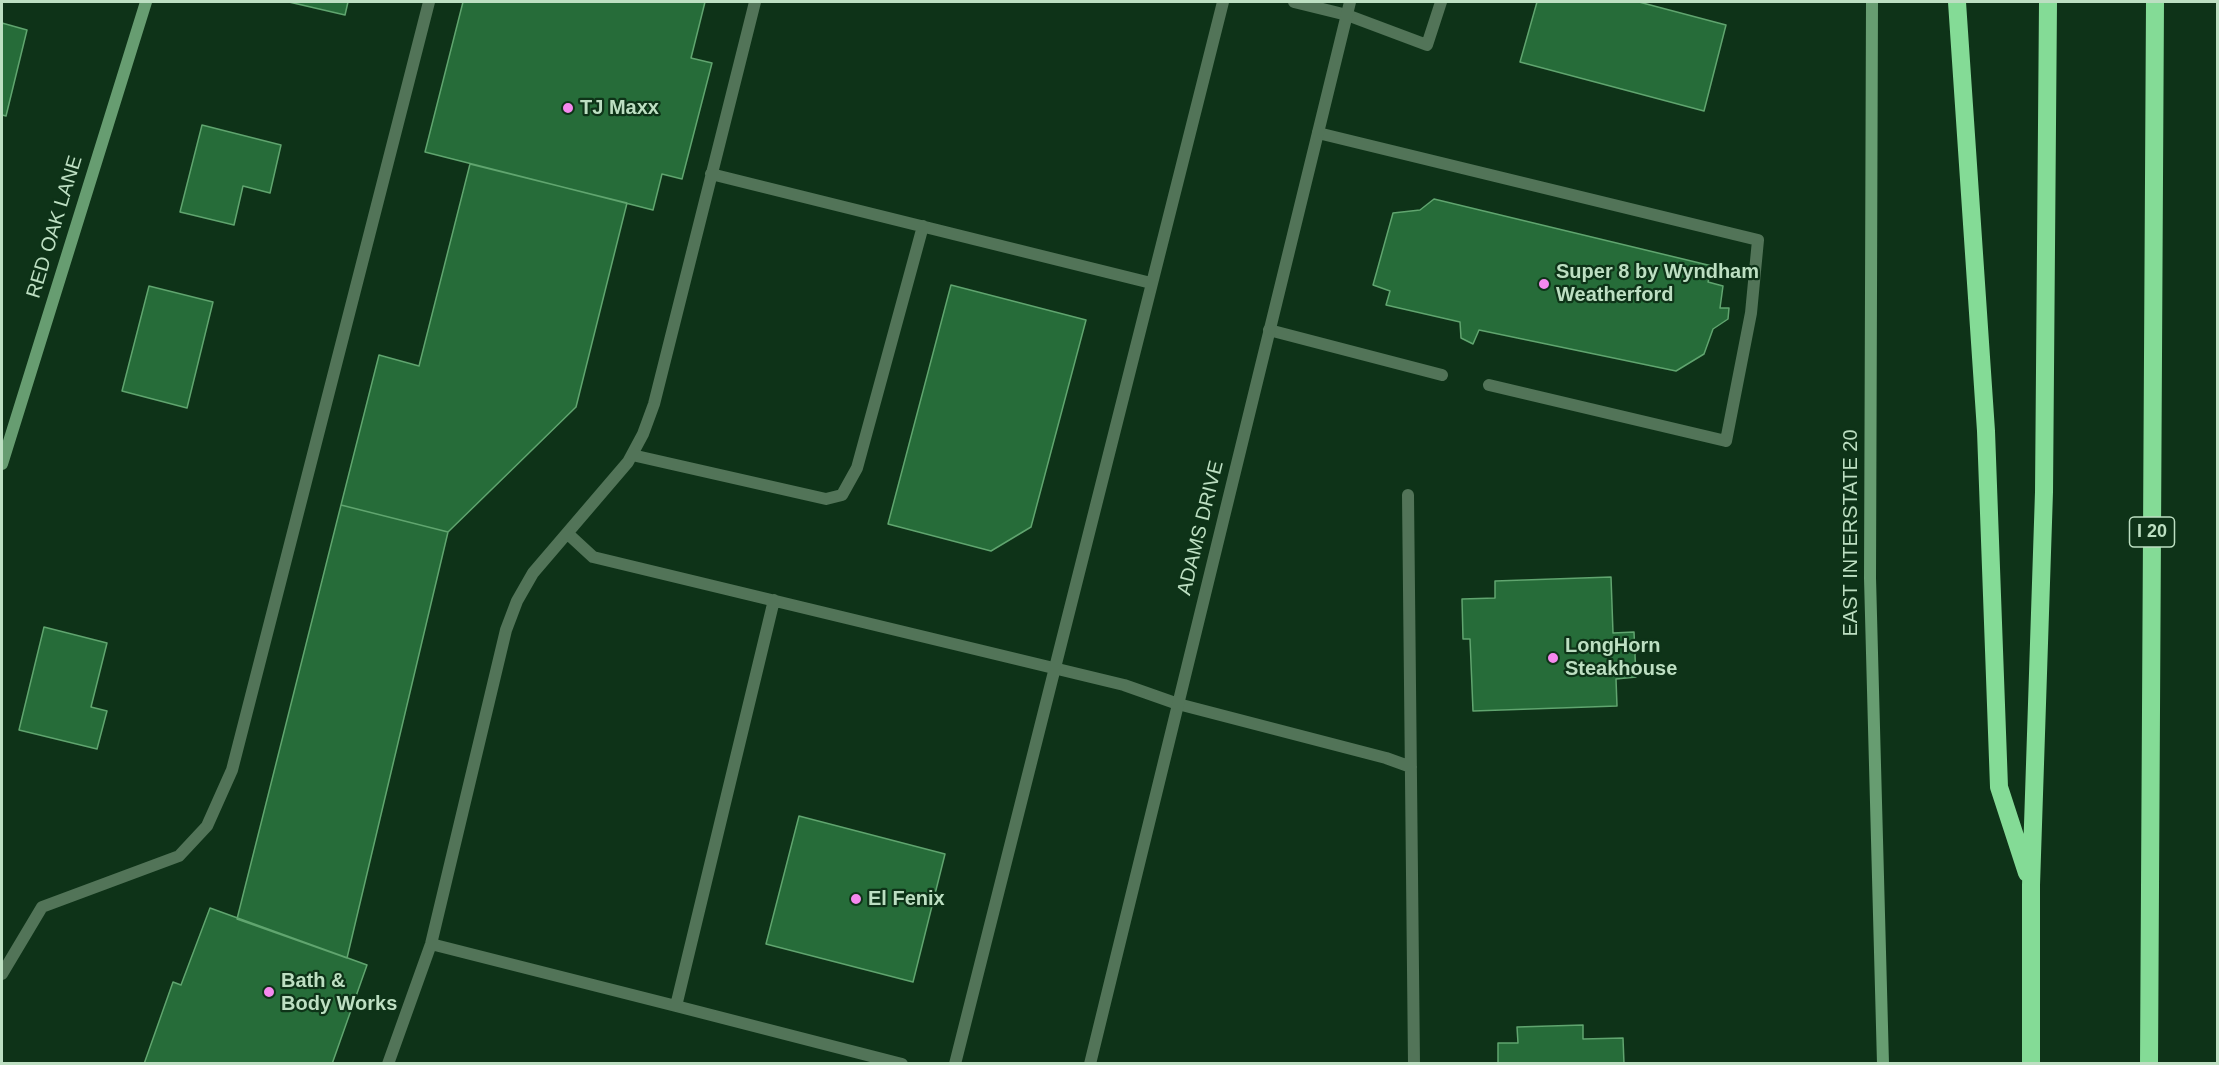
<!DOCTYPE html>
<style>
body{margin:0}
#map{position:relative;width:2219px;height:1065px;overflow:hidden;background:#0e3318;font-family:Helvetica,sans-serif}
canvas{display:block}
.frame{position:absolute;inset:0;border:3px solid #bddfc2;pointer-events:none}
</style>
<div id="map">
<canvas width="2219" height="1065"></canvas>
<div class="frame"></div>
</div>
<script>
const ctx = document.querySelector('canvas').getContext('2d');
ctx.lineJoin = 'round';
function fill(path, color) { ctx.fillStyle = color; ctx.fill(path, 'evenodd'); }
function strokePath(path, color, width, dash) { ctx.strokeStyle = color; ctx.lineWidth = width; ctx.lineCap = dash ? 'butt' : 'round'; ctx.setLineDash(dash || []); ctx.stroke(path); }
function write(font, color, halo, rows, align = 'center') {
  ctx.font = font + ' Helvetica,sans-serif'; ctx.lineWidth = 4.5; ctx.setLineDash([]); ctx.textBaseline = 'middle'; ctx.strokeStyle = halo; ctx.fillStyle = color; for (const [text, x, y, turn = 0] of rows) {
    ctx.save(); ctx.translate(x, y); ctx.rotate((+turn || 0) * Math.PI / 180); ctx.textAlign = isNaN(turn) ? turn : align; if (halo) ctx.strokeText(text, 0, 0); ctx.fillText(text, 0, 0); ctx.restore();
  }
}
const building = new Path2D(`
 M289,2H348L345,15Z
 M463,2H705L691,58L712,63L682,179L662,174L653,210L425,152Z
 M1537,2H1639L1726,25L1704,111L1520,62Z
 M2,23L27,30L6,116L2,115Z
 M202,125L281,145L270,193L243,186L234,225L180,212Z
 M470,164L627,203L576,407L448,532L341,505L379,355L419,366Z
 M1434,199L1712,266L1708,282L1723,286L1720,308H1729L1728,319L1713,329L1704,354L1676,371L1479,330L1473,344L1461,338L1460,322L1386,305L1390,291L1373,285L1393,213L1420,210Z
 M951,285L1086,320L1031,527L991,551L888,524Z
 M149,286L213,302L187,408L122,391Z
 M341,505L448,532L347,958L237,919Z
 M1611,577L1613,633L1634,632L1636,677L1616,679L1617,706L1473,711L1470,639H1463L1462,599L1495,598V581Z
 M44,627L107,643L91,707L107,711L97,749L19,730Z
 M799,816L945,854L913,982L766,944Z
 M210,908L367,965L332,1064H144L173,982L181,985Z
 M1583,1025V1039L1623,1038L1624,1064H1498V1043H1518L1517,1027Z`);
const lane = new Path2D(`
 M1294,2L1347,15L1427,45L1441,2
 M1318,133L1758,240L1751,313L1726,441L1489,385
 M711,174L1151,283
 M1269,330L1442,375
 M632,455L826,499L842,495L857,468L923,226
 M1408,495L1414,1064
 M567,533L593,557L1124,685L1178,704L1386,758L1411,767
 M431,944L676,1006L774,600
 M2,974L42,907L179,856L207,826L232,770L429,2
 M676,1006L902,1064
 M388,1064L431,944L506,630L517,601L533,573L628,462L643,434L654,404L755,2
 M955,1064L1223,2`);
const street = new Path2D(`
 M1090,1064L1350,2`);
const secondary = new Path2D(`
 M1872,2L1870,578L1883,1064
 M2,464L146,2`);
const highway = new Path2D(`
 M1957,2L1986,431L1999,787L2027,873
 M2031,1064V885L2044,492L2048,2
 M2149,1064L2155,2`);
const markers = [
 [568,108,6,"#f589ee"],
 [1544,284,6,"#f589ee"],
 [1553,658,6,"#f589ee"],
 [856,899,6,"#f589ee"],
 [269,992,6,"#f589ee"]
];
const shields = [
 [2152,532,45]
];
const shieldNames = [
 ["I 20",2152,532]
];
const poiNames = [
 ["TJ Maxx",580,108],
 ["Super 8 by Wyndham",1556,272],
 ["Weatherford",1556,295],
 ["LongHorn",1565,646],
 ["Steakhouse",1565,669],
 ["El Fenix",868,899],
 ["Bath &",281,981],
 ["Body Works",281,1004]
];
const streetNames = [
 ["RED OAK LANE",55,227,-73],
 ["ADAMS DRIVE",1201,528,-76],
 ["EAST INTERSTATE 20",1851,533,-90]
];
fill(building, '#266c39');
strokePath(building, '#60a56f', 1.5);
strokePath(lane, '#527458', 12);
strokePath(street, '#527458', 12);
strokePath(secondary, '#679d71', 12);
strokePath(highway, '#84db96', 18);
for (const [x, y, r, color] of markers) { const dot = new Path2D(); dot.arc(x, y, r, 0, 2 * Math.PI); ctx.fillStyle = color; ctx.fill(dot); strokePath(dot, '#0e3318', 2); }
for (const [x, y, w] of shields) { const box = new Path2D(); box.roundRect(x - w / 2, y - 15, w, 30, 4.5); ctx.fillStyle = '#0e3318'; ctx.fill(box); strokePath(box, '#bddfc2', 1.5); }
write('bold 18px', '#bddfc2', null, shieldNames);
write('bold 20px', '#bddfc2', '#0e3318', poiNames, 'left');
write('20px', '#bddfc2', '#0e3318', streetNames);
</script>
